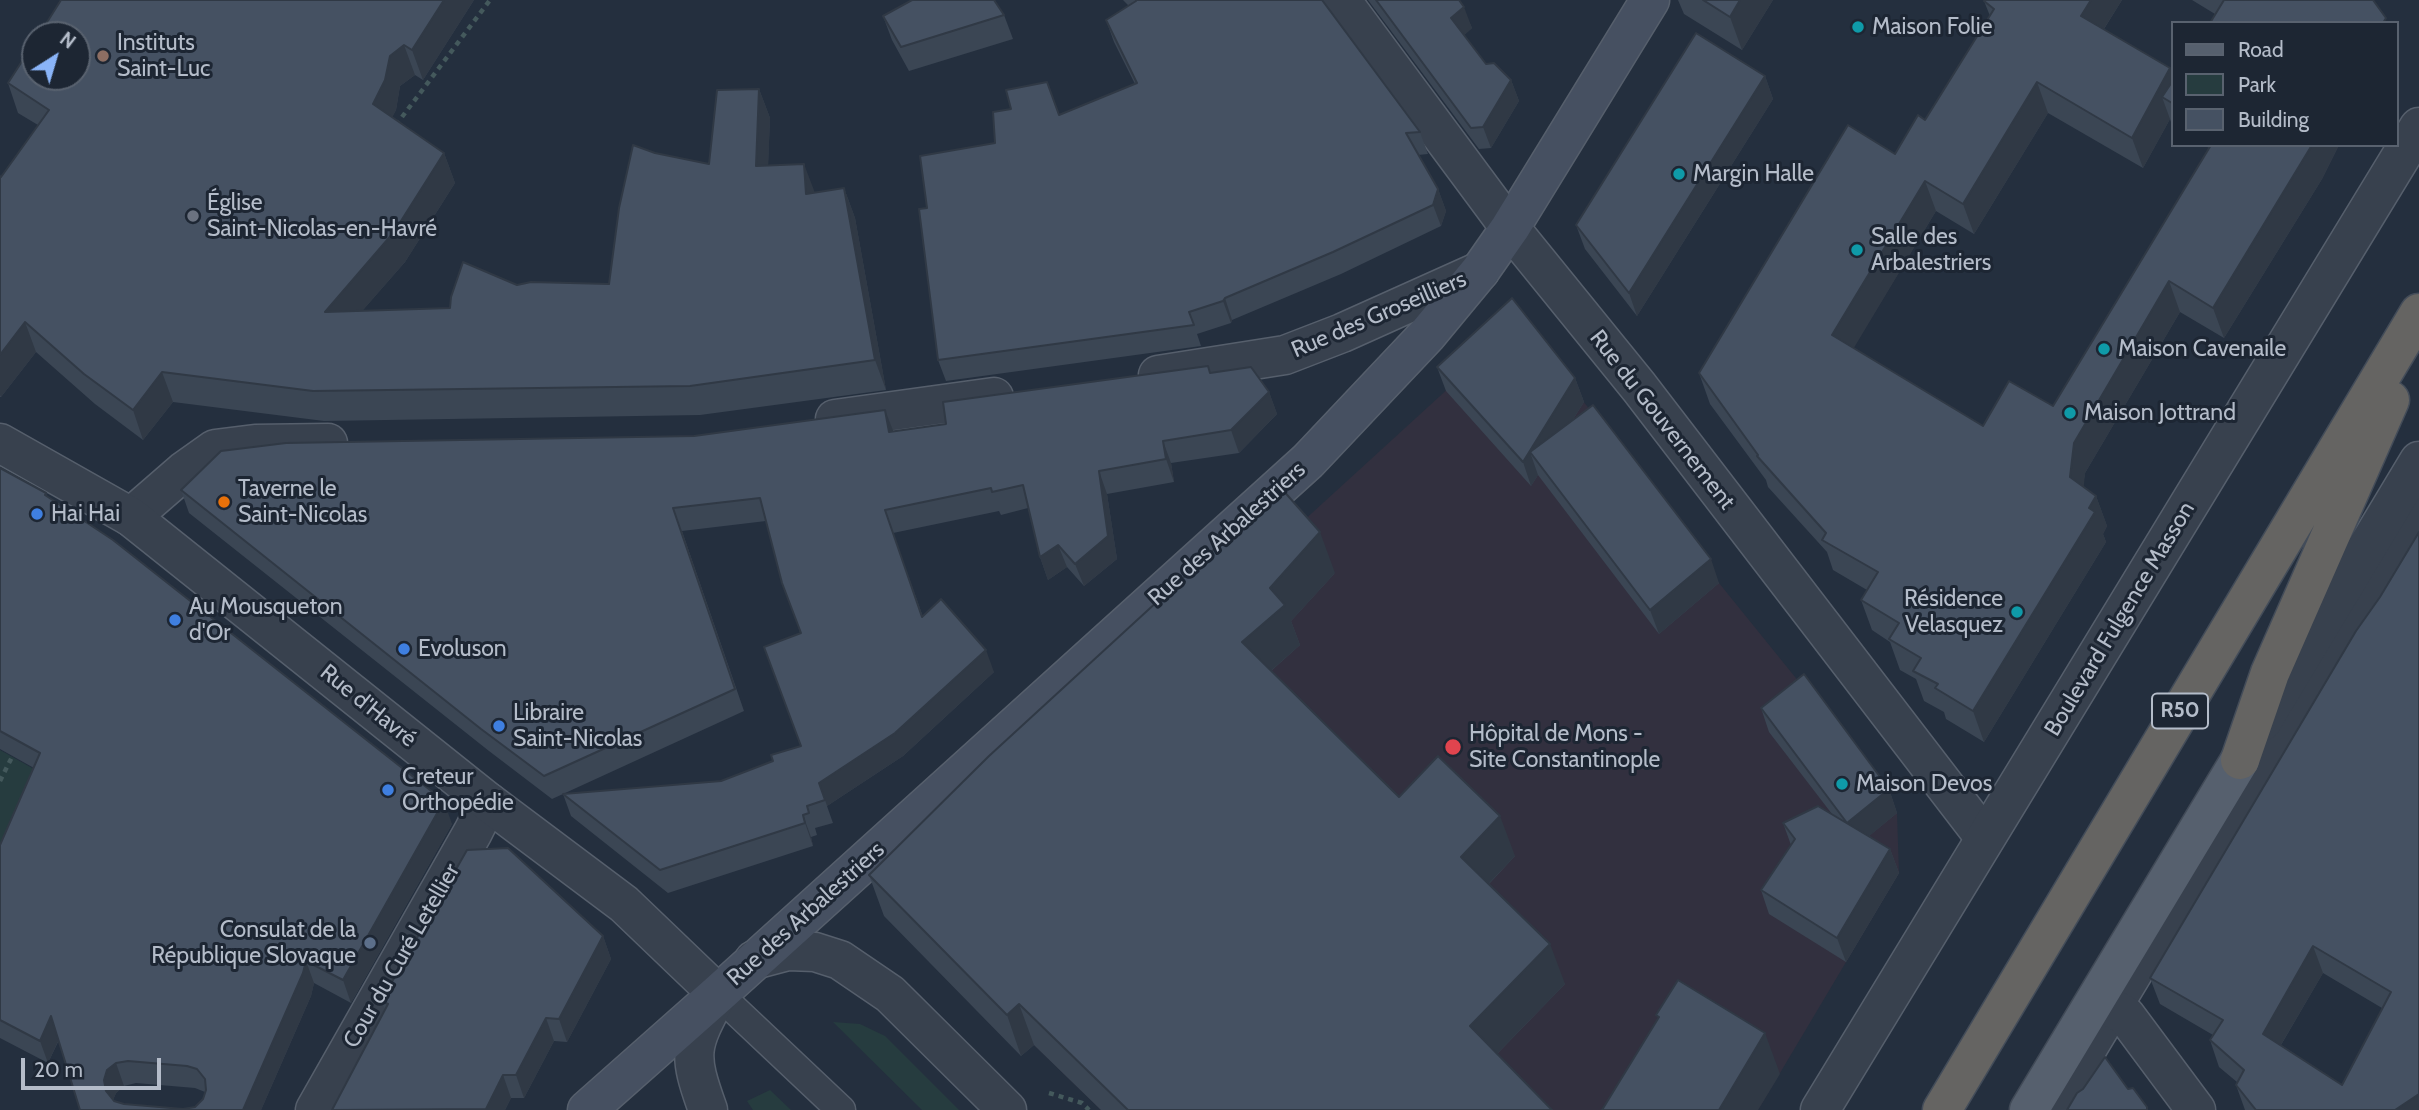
<!DOCTYPE html>
<meta charset="utf-8">
<style>
body{margin:0}
#map{position:relative;width:2419px;height:1110px;overflow:hidden;background:#242f3e;font-family:Cabin,sans-serif}
canvas{display:block}
.legend{position:absolute;left:2171px;top:21px;width:228px;height:126px;box-sizing:border-box;background:#1d2633;border:2px solid #59626f;margin:0;padding:9px 12px;list-style:none;font-size:21px;color:#b4bcc9}
.legend li{display:flex;align-items:center;gap:14px;height:35px}
.legend b{width:35px;border:2px solid #59626f}
.north{position:absolute;left:21px;top:21px;width:70px;height:70px;box-sizing:border-box;background:#1d2633;border:2px solid #59626f;border-radius:50%;rotate:37deg;font-size:19px;font-weight:700;line-height:28px;text-align:center;color:#b4bcc9}
.north::after{content:'';display:block;margin:auto;width:24px;height:32px;background:#8ab4f8;clip-path:polygon(50% 0,100% 100%,50% 72%,0 100%)}
.scale{position:absolute;left:21px;top:1058px;width:140px;height:32px;box-sizing:border-box;border:4px solid #b4bcc9;border-top:0;padding-left:9px;font-size:21px;line-height:24px;white-space:nowrap;color:#b4bcc9;-webkit-text-stroke:5px #1d2633;paint-order:stroke}
</style>
<div id="map">
<canvas width="2419" height="1110"></canvas>
<ul class="legend">
<li><b style="height:9px;background:#56606e"></b>Road</li>
<li><b style="height:19px;background:#263c3f"></b>Park</li>
<li><b style="height:19px;background:#455162"></b>Building</li>
</ul>
<div class="north">N</div>
<div class="scale">20 m</div>
</div>
<script>
const ctx = document.querySelector('canvas').getContext('2d');
ctx.lineJoin = 'round';
function fill(path, color) { ctx.fillStyle = color; ctx.fill(path, 'evenodd'); }
function strokePath(path, color, width, dash) { ctx.strokeStyle = color; ctx.lineWidth = width; ctx.lineCap = dash ? 'butt' : 'round'; ctx.setLineDash(dash || []); ctx.stroke(path); }
function write(font, color, halo, rows, align = 'center') {
  ctx.font = font + ' Cabin,sans-serif'; ctx.lineWidth = 6; ctx.setLineDash([]); ctx.textBaseline = 'middle'; ctx.strokeStyle = halo; ctx.fillStyle = color; for (const [text, x, y, turn = 0] of rows) {
    ctx.save(); ctx.translate(x, y); ctx.rotate((+turn || 0) * Math.PI / 180); ctx.textAlign = isNaN(turn) ? turn : align; if (halo) ctx.strokeText(text, 0, 0); ctx.fillText(text, 0, 0); ctx.restore();
  }
}
const medical = new Path2D(`
 M1521,322L1605,429L1719,583L1812,698L1897,813L1899,873L1758,1110H1101L1034,1045L1277,545Z`);
const green = new Path2D(`
 M0,750L48,777L0,886Z
 M833,1022L860,1024L885,1036L959,1110H922Z
 M770,1090L791,1110H753L747,1101Z`);
const path = new Path2D(`
 M396,125L490,0
 M0,781L12,757
 M1049,1093L1082,1103L1089,1110`);
const service = new Path2D(`
 M718,994L841,1110
 M2056,1110L2419,508`);
const minor = new Path2D(`
 M1341,0L1510,228L1639,387L1985,838
 M1158,375L1285,355L1342,333L1480,271
 M835,419L994,397
 M131,517L184,471L215,449L255,444L328,443
 M2098,999L2126,1016L2196,1110
 M315,1110L473,832L488,802`);
const tertiary = new Path2D(`
 M0,443L131,517L488,802L624,904L718,994C690,1047 687,1052 708,1110
 M2262,722L2419,461
 M754,960L788,951L815,952L840,960L890,994L1007,1110
 M1820,1110L2419,127`);
const secondary = new Path2D(`
 M587,1110L718,994L1308,461L1427,335L1480,271L1510,228L1650,0`);
const primary = new Path2D(`
 M2029,1110L2240,760`);
const trunk = new Path2D(`
 M2240,760L2270,673L2390,400
 M1942,1110L2419,313`);
const wall = new Path2D(`
 M61,0H474L423,80L415,75L400,86L396,110L392,117L444,153L455,183L405,262L362,311L450,308L517,285L609,284L655,153L709,164L759,89L770,118L768,165L814,193L844,188L855,218L886,390L700,415L324,421L173,402L143,440L95,404L36,352L1,397H0V176L1,177L38,125L18,113L8,83Z
 M1123,0H1322L1420,132L1428,154L1418,155L1438,189L1446,211L1441,226L1341,274L1232,320L1231,323L1197,334L1201,346L946,381L938,360L927,208L995,143L1059,115L1135,84L1114,42L1106,20L1129,6Z
 M1368,0H1459L1472,28L1464,35L1486,64L1511,80L1519,101L1491,148L1479,149Z
 M1678,0H1773L1742,50L1684,14Z
 M1985,0H2122L2104,29L2170,68L2172,74V125L2170,119L2143,168L2048,113L1974,234L1936,211L1853,348L1983,426L2053,406L2209,148L2204,145H2339L2322,179L2224,338L2180,312L2085,473L2083,486L2096,496L2107,526L2103,534L2106,542L1984,742L1946,719L1944,712L1924,701L1916,679L1900,670L1890,642L1872,630L1861,600L1867,590L1833,570L1827,552L1768,487L1766,480L1710,404L1699,373L1925,120L1990,16L1984,1Z
 M2192,0H2373L2215,14Z
 M1004,15L1013,39L909,71L892,40L883,16Z
 M1765,76L1773,99L1637,316L1585,249L1576,225Z
 M1437,367L1575,378L1584,402L1572,421L1719,583L1659,634L1538,475L1531,486L1446,391Z
 M1210,373L1269,392L1277,414L1239,453L1171,463L1174,482L1107,494L1117,559L1084,586L1067,567L1048,580L1040,557L1028,508L1001,515L999,511L893,533L923,617L994,672L903,756L827,806L833,823L815,828L817,835L811,837L813,846L668,893L571,816L563,794L552,799L489,751L189,513L181,490L694,436L893,432L946,424ZM766,521L800,633V746L773,761L721,781L563,794L744,711L682,531Z
 M0,468L46,493L47,496L452,824L351,1003L314,983L311,996L261,1110H80L59,1040L48,1063L0,1038V845L34,768L0,749ZM136,1083L195,1088L205,1092L203,1099L195,1107L183,1109L124,1104L113,1100L116,1093L124,1086Z
 M1335,573L1291,621L1300,645L1271,671L1399,797L1515,856L1489,884L1565,984L1497,1054L1552,1110H1101L1034,1045L1021,1056L884,916L869,875Z
 M2380,597L2419,1110H2245L2236,1085L2237,1082L2219,1067L2210,1040L2213,1035L2160,1004L2150,978ZM2323,973L2382,1008L2342,1085L2281,1045Z
 M1761,708L1889,789L1897,813L1869,836L1890,849L1899,873L1846,962L1769,914L1761,890L1791,845L1783,823L1832,814L1769,732Z
 M603,936L611,959L567,1042L554,1041L524,1098H511L505,1110H332L385,1010L381,1001Z`);
const shadedWall = new Path2D(`
 M444,0H474L423,80L412,50Z
 M1740,0H1773L1742,50L1730,17Z
 M2091,0H2122L2093,46L2081,16Z
 M1464,7L1472,28L1459,40L1451,18Z
 M404,45L415,75L400,86L396,110L384,134L373,104L390,56Z
 M2170,68L2172,74V103L2162,97L2170,119L2143,168L2132,138Z
 M1765,76L1773,99L1637,316L1629,293Z
 M1511,80L1519,101L1491,148L1483,127Z
 M2037,82L2048,113L1974,234L1963,204Z
 M759,89L770,118L767,195L756,166Z
 M2312,145H2339L2322,179L2224,338L2213,308Z
 M444,153L455,183L405,262L335,342L325,312Z
 M804,164L815,193L806,194Z
 M1925,181L1936,211L1843,366L1832,335Z
 M844,188L855,218L886,390L875,360Z
 M1438,189L1446,211L1441,226L1433,205Z
 M2169,281L2180,312L2085,473L2082,507L2070,477L2074,443Z
 M1225,298L1232,320L1231,323L1223,301Z
 M25,322L36,352L1,397L0,395V355Z
 M162,372L173,402L143,440L133,410Z
 M1575,378L1584,402L1542,468L1530,452L1538,475L1531,486L1523,462Z
 M1269,392L1277,414L1239,453L1231,430Z
 M885,410L894,433L889,432Z
 M1163,441L1171,463L1174,482L1166,459Z
 M1099,471L1107,494L1117,559L1084,586L1075,564Z
 M2096,496L2107,526L2103,534L2106,542L1984,742L1973,711Z
 M1320,532L1335,573L1291,621L1300,645L1257,683L1242,642L1270,588Z
 M1058,545L1067,567L1048,580L1040,557Z
 M1711,559L1719,583L1659,634L1650,610Z
 M986,650L994,672L903,756L827,806L833,823L819,783Z
 M1889,789L1897,813L1856,847L1847,823Z
 M444,801L452,824L351,1003L343,980Z
 M803,815L811,837L813,846L805,823Z
 M1500,816L1515,856L1476,897L1461,857Z
 M1890,849L1899,873L1846,962L1837,938Z
 M603,936L611,959L567,1042L559,1019Z
 M1550,944L1565,984L1485,1066L1470,1026Z
 M2313,946L2323,973L2272,1060L2263,1034Z
 M306,961L314,983L311,996L261,1110H243Z
 M1019,1004L1034,1045L1021,1056L1007,1015Z
 M51,1016L59,1039L48,1063L40,1041Z
 M546,1018L554,1041L524,1098L516,1075Z
 M1765,1033L1780,1074L1758,1110H1719Z
 M116,1063L124,1086L116,1093L112,1102L106,1091L104,1080L107,1070Z
 M503,1075L511,1098L505,1110H486Z
 M2419,1094V1110H2395Z`);
const building = new Path2D(`
 M61,0H444L412,50L404,45L390,56L385,80L373,104L444,153L394,232L325,312L450,308L451,297L463,262L517,285L531,282L609,284L619,208L633,145L655,153L709,164L717,90L759,89L756,166L804,164L806,194L844,188L875,360L690,386L313,391L162,372L133,410L84,374L25,322L0,355V176L1,177L49,110L8,83L35,41V77H77V35H39Z
 M912,0H994L1004,15L901,47L883,16Z
 M1136,0H1322L1420,132L1406,133L1438,189L1433,205L1333,252L1225,298L1223,301L1189,312L1194,325L938,360L919,209L927,208L920,156L995,143L993,112L1011,109L1006,90L1047,82L1059,115L1137,83L1106,20L1136,1Z
 M1376,0H1459L1464,7L1451,18L1486,64L1494,63L1511,80L1483,127L1471,128Z
 M1703,0H1740L1730,17Z
 M1985,0H2091L2081,16L2170,68L2132,138L2037,82L1963,204L1925,181L1832,335L1983,426L2009,381L2053,406L2211,145H2312L2213,308L2169,281L2074,443L2070,477L2096,496L2089,508L2095,512L1973,711L1935,688L1938,684L1913,671L1921,658L1889,639L1899,623L1861,600L1878,572L1822,540L1826,533L1757,456L1758,455L1699,373L1848,125L1895,154L1918,115L1925,120L1994,9L1984,1Z
 M2224,0H2373L2386,18L2383,23H2210Z
 M1696,33L1765,76L1629,293L1576,225Z
 M2172,82V103L2162,97Z
 M1512,298L1575,378L1523,462L1437,367Z
 M1208,366L1210,373L1251,367L1269,392L1231,430L1163,441L1166,459L1099,471L1108,536L1075,564L1058,545L1040,557L1023,485L992,492L991,488L885,510L922,617L941,599L986,650L895,733L819,783L825,800L807,806L809,813L803,815L805,823L660,870L563,794L721,781L773,761L771,755L801,746L764,647L801,633L782,583L760,498L673,508L735,689L544,776L481,729L181,490L221,451L286,443L694,436L885,410L889,432L946,424L943,402Z
 M1593,405L1711,559L1650,610L1530,452Z
 M0,468L46,493L45,495L113,540L444,801L343,980L306,961L303,973L243,1110H80L51,1016L40,1041L0,1020V845L40,753L0,731ZM128,1061L187,1066L197,1069L205,1079L206,1090L203,1099L195,1107L183,1109L124,1104L114,1101L106,1091L104,1080L107,1070L116,1063Z
 M1281,488L1320,532L1270,588L1285,605L1242,642L1399,797L1438,756L1500,816L1461,857L1550,944L1470,1026L1552,1110H1128L1019,1004L1007,1015L869,875L989,756Z
 M2419,532V1094L2395,1110H2256L2236,1085L2244,1070L2210,1040L2223,1020L2150,978L2356,631L2380,597ZM2313,946L2391,992L2342,1085L2263,1034Z
 M1804,674L1889,789L1847,823L1761,708Z
 M1818,806L1890,849L1837,938L1761,890L1795,839L1783,823Z
 M508,848L603,936L559,1019L546,1018L516,1075H503L486,1109L332,1110L388,1004L381,1001L467,850Z
 M1678,980L1765,1033L1719,1110H1602L1659,1017L1656,1015Z
 M2105,1057L2128,1089L2133,1088L2147,1107V1110H2067L2077,1093L2083,1089Z`);
const markers = [
 [1858,27,7,"#0f9aa8"],
 [103,56,7,"#8d6e63"],
 [1679,174,7,"#0f9aa8"],
 [193,216,7,"#6b7280"],
 [1857,250,7,"#0f9aa8"],
 [2104,349,7,"#0f9aa8"],
 [2070,413,7,"#0f9aa8"],
 [224,502,7,"#e8710a"],
 [37,514,7,"#3f7fe0"],
 [2017,612,7,"#0f9aa8"],
 [175,620,7,"#3f7fe0"],
 [404,649,7,"#3f7fe0"],
 [499,726,7,"#3f7fe0"],
 [1453,747,9,"#e0444e"],
 [1842,784,7,"#0f9aa8"],
 [388,790,7,"#3f7fe0"],
 [370,943,7,"#5c6f8a"]
];
const shields = [
 [2180,711,56]
];
const shieldNames = [
 ["R50",2180,711]
];
const poiNames = [
 ["Maison Folie",1872,27],
 ["Instituts",117,43],
 ["Saint-Luc",117,69],
 ["Margin Halle",1693,174],
 ["Église",207,203],
 ["Saint-Nicolas-en-Havré",207,229],
 ["Salle des",1871,237],
 ["Arbalestriers",1871,263],
 ["Maison Cavenaile",2118,349],
 ["Maison Jottrand",2084,413],
 ["Taverne le",238,489],
 ["Saint-Nicolas",238,515],
 ["Hai Hai",51,514],
 ["Résidence",2003,599,"right"],
 ["Velasquez",2003,625,"right"],
 ["Au Mousqueton",189,607],
 ["d'Or",189,633],
 ["Evoluson",418,649],
 ["Libraire",513,713],
 ["Saint-Nicolas",513,739],
 ["Hôpital de Mons -",1469,734],
 ["Site Constantinople",1469,760],
 ["Creteur",402,777],
 ["Orthopédie",402,803],
 ["Maison Devos",1856,784],
 ["Consulat de la",356,930,"right"],
 ["République Slovaque",356,956,"right"]
];
const streetNames = [
 ["Rue des Groseilliers",1379,315,-23],
 ["Rue du Gouvernement",1662,420,52],
 ["Rue des Arbalestriers",1227,534,-42],
 ["Boulevard Fulgence Masson",2120,619,-59],
 ["Rue d'Havré",368,706,39],
 ["Rue des Arbalestriers",806,914,-42],
 ["Cour du Curé Letellier",402,956,-60]
];
fill(medical, '#32303f');
fill(green, '#263c3f');
strokePath(service, '#565f6c', 31);
strokePath(minor, '#565f6c', 41);
strokePath(tertiary, '#565f6c', 41);
strokePath(secondary, '#565f6c', 41);
strokePath(primary, '#414a57', 41);
strokePath(trunk, '#434c59', 41);
strokePath(path, '#44595c', 4.5, [5, 5]);
strokePath(service, '#38414e', 28);
strokePath(minor, '#38414e', 38);
strokePath(tertiary, '#38414e', 38);
strokePath(secondary, '#465061', 38);
strokePath(primary, '#56606e', 38);
strokePath(trunk, '#656462', 38);
fill(wall, '#3b4654');
fill(shadedWall, '#303945');
fill(building, '#455162');
strokePath(building, '#303945', 2);
for (const [x, y, r, color] of markers) { const dot = new Path2D(); dot.arc(x, y, r, 0, 2 * Math.PI); ctx.fillStyle = color; ctx.fill(dot); strokePath(dot, '#1d2633', 2.5); }
for (const [x, y, w] of shields) { const box = new Path2D(); box.roundRect(x - w / 2, y - 17.5, w, 35, 5); ctx.fillStyle = '#1d2633'; ctx.fill(box); strokePath(box, '#b4bcc9', 2); }
write('bold 21px', '#b4bcc9', null, shieldNames);
write('23px', '#b4bcc9', '#1d2633', poiNames, 'left');
write('23px', '#b4bcc9', '#1d2633', streetNames);
</script>
